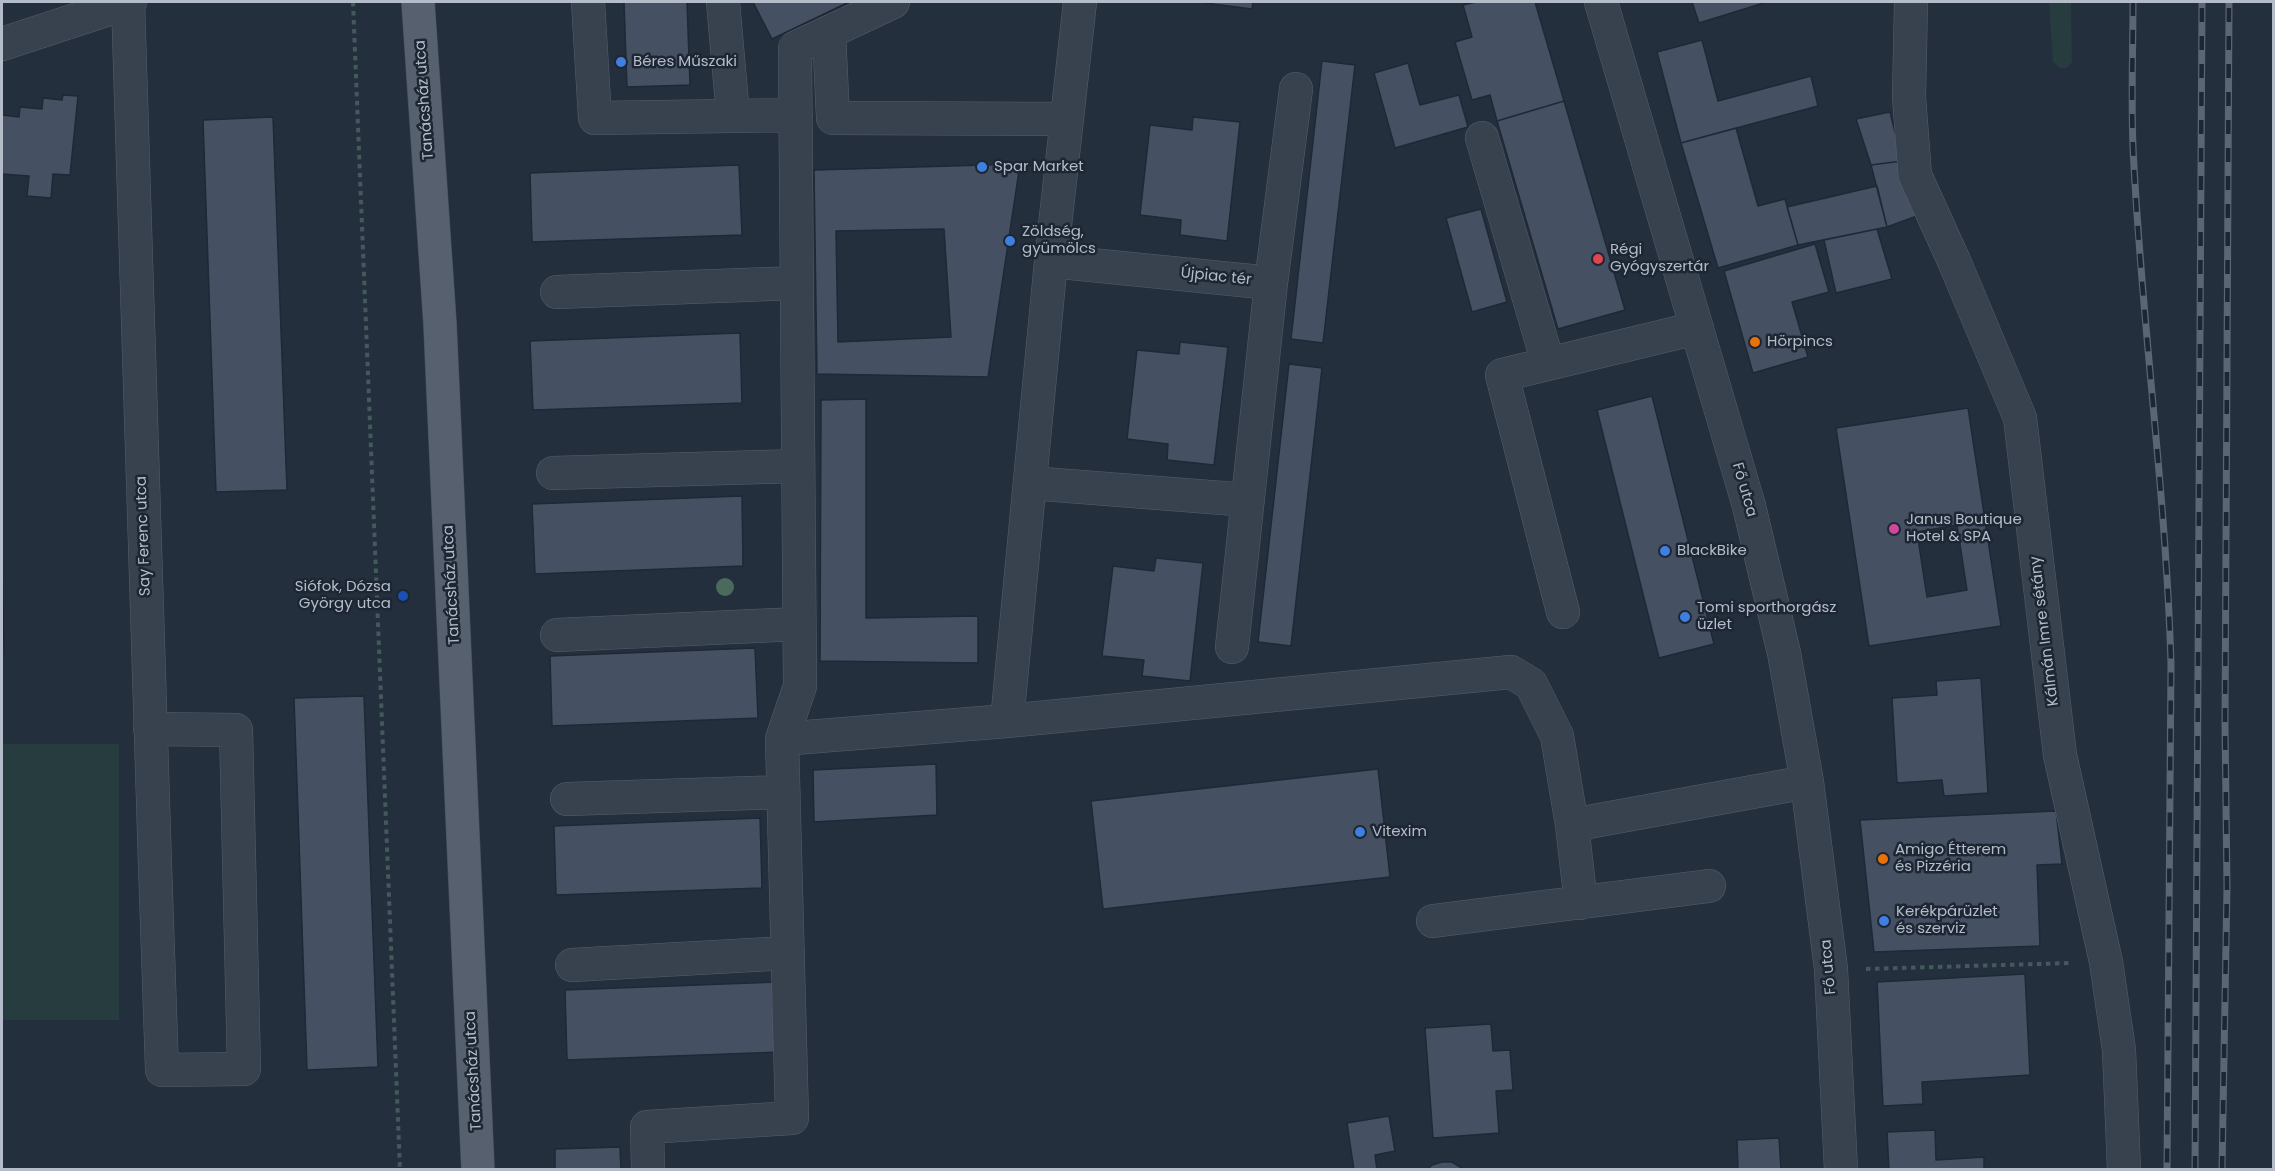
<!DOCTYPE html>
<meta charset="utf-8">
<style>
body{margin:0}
#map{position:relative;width:2275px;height:1171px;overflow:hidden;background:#242f3e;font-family:Poppins,sans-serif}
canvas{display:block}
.frame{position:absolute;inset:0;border:3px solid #b4bcc9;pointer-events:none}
</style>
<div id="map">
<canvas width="2275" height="1171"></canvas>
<div class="frame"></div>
</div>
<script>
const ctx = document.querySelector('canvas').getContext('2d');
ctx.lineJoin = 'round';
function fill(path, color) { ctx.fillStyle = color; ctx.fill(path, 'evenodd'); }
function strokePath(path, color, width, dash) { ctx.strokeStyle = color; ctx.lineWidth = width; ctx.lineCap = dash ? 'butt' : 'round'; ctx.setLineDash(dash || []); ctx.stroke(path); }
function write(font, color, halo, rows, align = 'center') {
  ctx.font = font + ' Poppins,sans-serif'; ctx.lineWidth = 5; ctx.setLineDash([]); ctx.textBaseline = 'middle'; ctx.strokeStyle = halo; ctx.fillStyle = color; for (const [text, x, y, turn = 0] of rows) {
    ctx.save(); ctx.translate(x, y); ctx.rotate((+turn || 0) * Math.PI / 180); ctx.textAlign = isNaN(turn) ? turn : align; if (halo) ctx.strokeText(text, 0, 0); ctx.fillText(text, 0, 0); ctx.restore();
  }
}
const green = new Path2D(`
 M2049,2H2071L2072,62L2067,68H2060L2053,62Z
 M2,744H119V1020H2Z`);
const building = new Path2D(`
 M624,2H687L690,85L627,87Z
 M753,2H849L772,39Z
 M1205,2H1253L1252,9L1205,3Z
 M1476,2H1535L1564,101L1497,121L1490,95L1472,100L1455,42L1472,37L1463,5Z
 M1692,2H1767L1699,23Z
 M1702,40L1718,101L1811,76L1818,106L1681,143L1657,52Z
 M1322,61L1355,65L1323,343L1291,339Z
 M1408,63L1420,105L1459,95L1468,127L1395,148L1374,73Z
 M63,95L78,96L70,175L53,174L51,198L27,196L29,176L2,174V115L19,117L20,107L42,109L43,98L62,100Z
 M1564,101L1625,310L1558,329L1497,121Z
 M1890,112L1902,161L1871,165L1856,119Z
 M273,117L287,490L216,492L203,120Z
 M1193,117L1240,122L1227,241L1180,235L1181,220L1140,215L1150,125L1192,130Z
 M1736,128L1758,206L1785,199L1798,245L1718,268L1681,143Z
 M1902,161L1925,213L1887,227L1871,165Z
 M1020,164L988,377L817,374L814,170Z
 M739,165L742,235L532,242L530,173Z
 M1877,186L1887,227L1798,245L1787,207Z
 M1481,209L1507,302L1472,312L1446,218Z
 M944,229L951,337L838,342L836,231Z
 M1877,229L1892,279L1836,293L1824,240Z
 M1815,244L1829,292L1792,302L1808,357L1753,373L1724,271Z
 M740,333L742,403L533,410L530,341Z
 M1180,342L1228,347L1214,465L1167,460L1168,444L1127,439L1137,350L1179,354Z
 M1289,364L1322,368L1291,646L1258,642Z
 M1652,396L1714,644L1659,658L1597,410Z
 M866,399V618L978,616V663L820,661L821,400Z
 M1968,408L2001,626L1869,646L1836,428ZM1957,525L1967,590L1927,597L1917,532Z
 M742,496L743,566L535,574L532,504Z
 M2,543L4,652H2Z
 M1156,558L1203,563L1190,681L1142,676L1144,660L1102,656L1113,566L1154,571Z
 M755,648L758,718L552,726L550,656Z
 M1981,678L1988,793L1944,796L1942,780L1897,783L1892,698L1937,695L1936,681Z
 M364,696L378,1067L307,1070L294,698Z
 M936,764L937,815L814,822L813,770Z
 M1378,769L1390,877L1103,909L1091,801Z
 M2056,811L2062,864L2037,865L2040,946L1874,952L1860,820Z
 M760,818L762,888L556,895L554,826Z
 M2025,974L2030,1075L1922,1082L1923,1104L1883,1106L1877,982Z
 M778,982L781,1052L567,1060L565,990Z
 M1491,1024L1493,1051L1510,1050L1513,1090L1496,1091L1499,1133L1433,1138L1425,1028Z
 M1389,1116L1395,1151L1375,1155L1377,1170H1354L1347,1123Z
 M1935,1130L1936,1160L1984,1157V1170H1889L1887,1132Z
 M1779,1138L1781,1170H1738L1737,1140Z
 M620,1147L621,1170H555V1149Z
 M1442,1162H1452L1465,1170H1427L1432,1165Z`);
const path = new Path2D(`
 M353,2L400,1170
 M1866,969L2072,963`);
const minor = new Path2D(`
 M128,2C137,358 150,714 162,1070L244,1069L236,730L150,729
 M588,2L595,118L796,115
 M723,2L733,115
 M1601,2L1749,506L1784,653L1807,782L1831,969L1841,1170
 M1911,2L1909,97L1915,175L1954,261L2020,418L2060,755L2106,962L2119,1050L2124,1170
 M829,32L833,118L1066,119
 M2,44L130,2
 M1482,138L1548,363
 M1051,261L1271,283L1232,647
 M1271,283L1296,89
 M557,292L797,283
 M553,473L798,466
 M1030,483L1248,500
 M1563,612L1502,375L1697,328
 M557,635L799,624
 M1007,721L1051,261L1080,2
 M782,739L1007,721L1511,672L1531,684L1557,736L1572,825L1807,782
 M567,799L783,792
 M1572,825L1581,903
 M1433,921L1709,886
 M572,965L788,953
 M648,1170L647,1127L792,1118L782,739L800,686L795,48L893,2`);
const major = new Path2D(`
 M418,2L440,324L478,1170`);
const rail = new Path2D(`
 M2133,2C2133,50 2131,99 2133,147C2141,320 2166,491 2171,664L2167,1170
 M2195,1170L2202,2
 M2222,1170L2227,887L2225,724L2229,2`);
const trees = [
 [725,587]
];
const markers = [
 [621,62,6,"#3f7fe0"],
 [982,167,6,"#3f7fe0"],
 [1010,241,6,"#3f7fe0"],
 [1598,259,6,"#e0444e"],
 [1755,342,6,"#e8710a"],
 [1894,529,6,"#d1479c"],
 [1665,551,6,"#3f7fe0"],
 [403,596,6,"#1a4fb4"],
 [1685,617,6,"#3f7fe0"],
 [1360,832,6,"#3f7fe0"],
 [1883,859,6,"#e8710a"],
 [1884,921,6,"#3f7fe0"]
];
const poiNames = [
 ["Béres Műszaki",633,62],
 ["Spar Market",994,167],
 ["Zöldség,",1022,232],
 ["gyümölcs",1022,249],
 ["Régi",1610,250],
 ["Gyógyszertár",1610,267],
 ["Hörpincs",1767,342],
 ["Janus Boutique",1906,520],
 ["Hotel & SPA",1906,537],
 ["BlackBike",1677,551],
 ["Siófok, Dózsa",391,587,"right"],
 ["György utca",391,604,"right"],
 ["Tomi sporthorgász",1697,608],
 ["üzlet",1697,625],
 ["Vitexim",1372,832],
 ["Amigo Étterem",1895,850],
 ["és Pizzéria",1895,867],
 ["Kerékpárüzlet",1896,912],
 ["és szerviz",1896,929]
];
const streetNames = [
 ["Tanácsház utca",425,100,-94],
 ["Újpiac tér",1216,277,6],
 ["Fő utca",1744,490,74],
 ["Say Ferenc utca",144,536,-92],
 ["Tanácsház utca",452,585,-93],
 ["Kálmán Imre sétány",2045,631,-97],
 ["Fő utca",1829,967,-95],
 ["Tanácsház utca",474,1071,-93]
];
fill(green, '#263c3f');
fill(building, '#455162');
strokePath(building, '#1f2835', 1.5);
strokePath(minor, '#565f6c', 34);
strokePath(major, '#414a57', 34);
strokePath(path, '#44595c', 4, [4.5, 4.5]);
strokePath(minor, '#38414e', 33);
strokePath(major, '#56606e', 33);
strokePath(rail, '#5a6575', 7);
strokePath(rail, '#1d2633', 4.5, [14]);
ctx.fillStyle = '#4b6a5d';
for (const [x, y] of trees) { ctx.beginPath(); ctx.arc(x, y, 9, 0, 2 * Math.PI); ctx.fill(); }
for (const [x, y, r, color] of markers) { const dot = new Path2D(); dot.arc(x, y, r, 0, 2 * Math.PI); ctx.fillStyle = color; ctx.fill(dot); strokePath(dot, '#1d2633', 2); }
write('15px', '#b4bcc9', '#1d2633', poiNames, 'left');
write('15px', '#b4bcc9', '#1d2633', streetNames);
</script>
